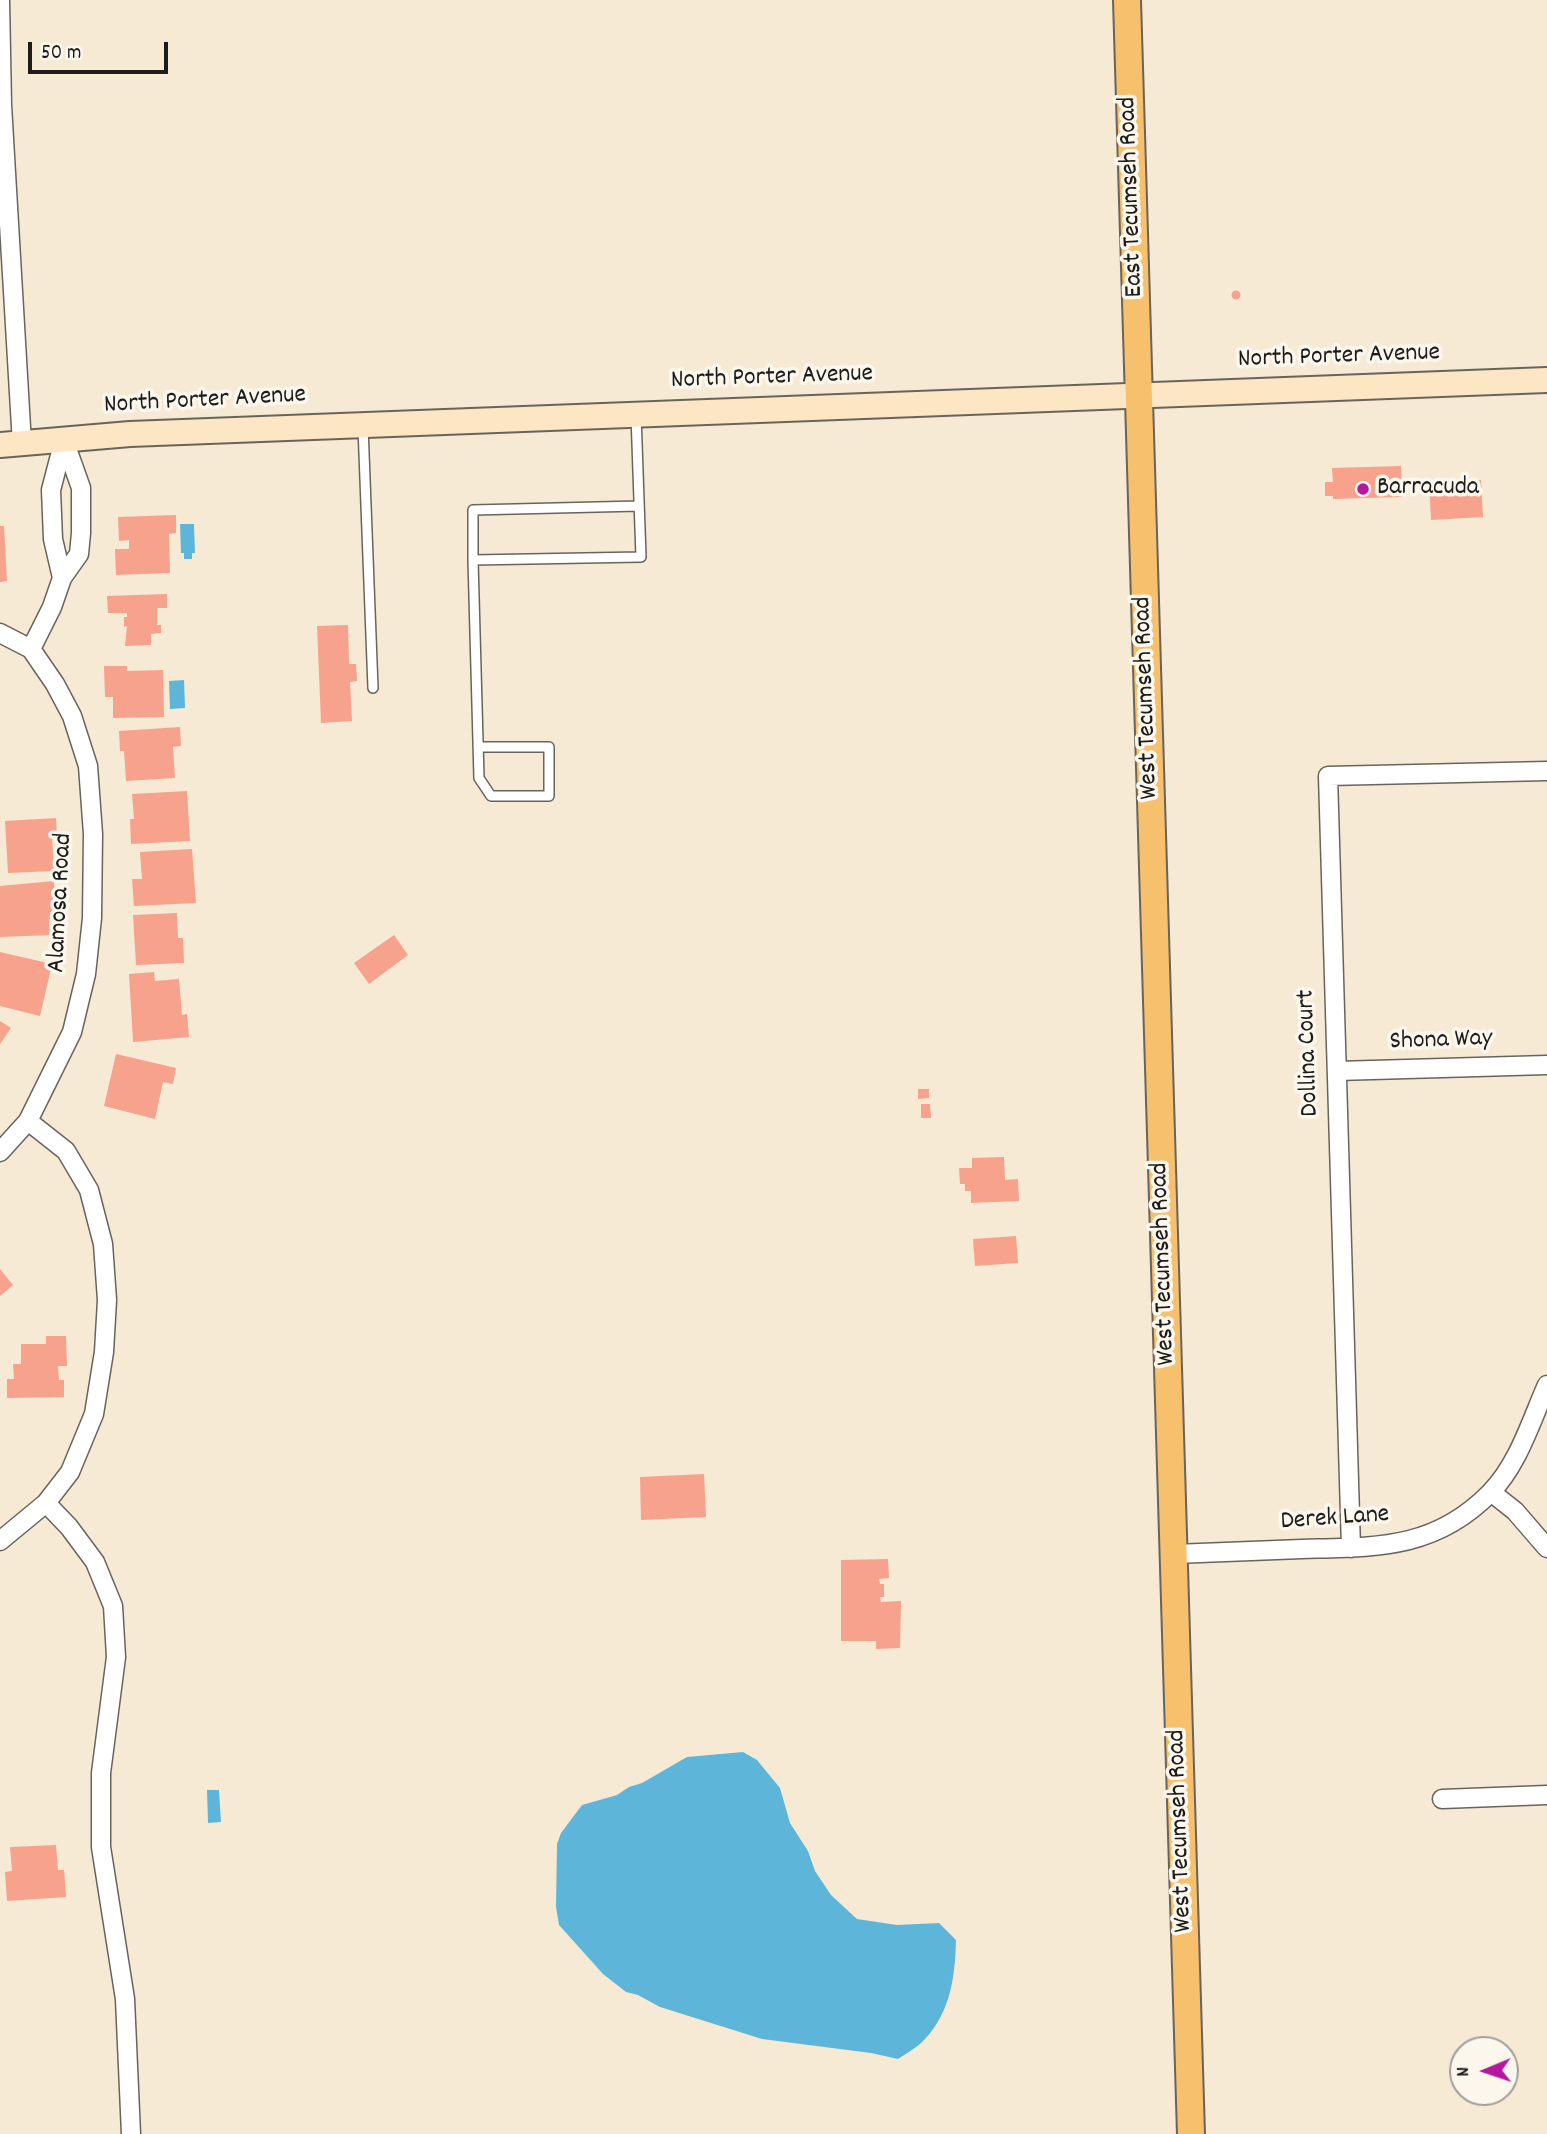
<!DOCTYPE html>
<style>
body{margin:0}
#map{position:relative;width:1547px;height:2134px;overflow:hidden;background:#f6ead5;font-family:Dekko,sans-serif}
canvas{display:block}
.north{position:absolute;left:1449px;top:2036px;width:70px;height:70px;box-sizing:border-box;background:#fbf7ec;border:2px solid #a29f99;border-radius:50%;rotate:268deg;font-size:19px;font-weight:700;line-height:28px;text-align:center;color:#1c1c1c}
.north::after{content:'';display:block;margin:auto;width:24px;height:32px;background:#b5179e;clip-path:polygon(50% 0,100% 100%,50% 72%,0 100%)}
.scale{position:absolute;left:28px;top:42px;width:140px;height:32px;box-sizing:border-box;border:4px solid #1c1c1c;border-top:0;padding-left:9px;font-size:21px;line-height:24px;white-space:nowrap;color:#1c1c1c;-webkit-text-stroke:5px #fbf7ec;paint-order:stroke}
</style>
<div id="map">
<canvas width="1547" height="2134"></canvas>
<div class="north">N</div>
<div class="scale">50 m</div>
</div>
<script>
const ctx = document.querySelector('canvas').getContext('2d');
ctx.lineJoin = 'round';
function fill(path, color) { ctx.fillStyle = color; ctx.fill(path, 'evenodd'); }
function strokePath(path, color, width, dash) { ctx.strokeStyle = color; ctx.lineWidth = width; ctx.lineCap = dash ? 'butt' : 'round'; ctx.setLineDash(dash || []); ctx.stroke(path); }
function write(font, color, halo, rows, align = 'center') {
  ctx.font = font + ' Dekko,sans-serif'; ctx.lineWidth = 7; ctx.setLineDash([]); ctx.textBaseline = 'middle'; ctx.strokeStyle = halo; ctx.fillStyle = color; for (const [text, x, y, turn = 0] of rows) {
    ctx.save(); ctx.translate(x, y); ctx.rotate((+turn || 0) * Math.PI / 180); ctx.textAlign = isNaN(turn) ? turn : align; if (halo) ctx.strokeText(text, 0, 0); ctx.fillText(text, 0, 0); ctx.restore();
  }
}
const water = new Path2D(`
 M194,524L195,553H192V559H184V553H181L180,524Z
 M184,680L185,708L170,709L169,681Z
 M743,1752L757,1760L780,1788L790,1823L808,1851L815,1871L831,1895L857,1919L897,1925L939,1923L956,1940C955,1976 951,2011 925,2039C918,2047 907,2053 898,2059L871,2053L762,2039L660,2007L638,1995L626,1992L603,1974L559,1925L556,1907L557,1844L561,1833L582,1805L617,1795L629,1787L642,1783L687,1757Z
 M207,1790H219L221,1822L208,1823Z`);
const building = new Path2D(`
 M1231.5 295a4.5 4.5 0 1 1 9 0a4.5 4.5 0 1 1-9 0Z
 M1401,466L1402,497L1333,499V496H1325V482H1333L1332,468Z
 M1481,480L1483,517L1431,520L1429,482Z
 M176,515V533L169,534L170,573L116,575L115,549H129V540L119,541L118,517Z
 M0,526H4L7,581L0,582Z
 M167,594V608H157V625H161V633L151,634V645L125,646L127,626L124,627V617H127V613H108L107,596Z
 M348,625L349,664H356L357,681L350,682L352,721L321,723L317,626Z
 M104,666H127V671L163,670L164,717L113,718V697H105Z
 M180,727L181,746L173,747L175,778L126,781L124,751H120L119,731Z
 M187,791L190,841L131,844L130,819H134L132,794Z
 M56,818L57,837H52L54,871L8,873L5,821Z
 M192,849L196,903L134,906L132,879H142L140,852Z
 M54,881L56,918L49,919L50,935L0,937V886Z
 M177,913L178,938H183L184,963L136,965L133,915Z
 M394,935L408,955L369,984L354,963Z
 M0,952L52,964L40,1016L0,1006Z
 M154,972L155,981L179,979L182,1015L187,1014L189,1037L133,1042L129,974Z
 M0,1021L11,1028L0,1044Z
 M116,1054L176,1068L173,1084L163,1082L155,1119L104,1106Z
 M918,1089H929V1098L918,1099Z
 M921,1104H930L931,1118H921Z
 M1004,1157L1005,1180L1018,1179L1019,1201L971,1203V1191H965V1184H960L959,1168H972V1158Z
 M1016,1236L1018,1263L975,1266L973,1239Z
 M0,1269L13,1285L0,1296Z
 M46,1336H66L67,1366H58L59,1380H64V1397L7,1398V1379H14L13,1364H21V1344H46Z
 M704,1474L706,1517L641,1520L640,1477Z
 M888,1559L889,1578L879,1579L880,1584H884V1597H880L881,1602L901,1601L900,1648L876,1649V1641H841V1560Z
 M56,1845L58,1870H64L66,1897L7,1901L5,1872L12,1871L10,1847Z`);
const lane = new Path2D(`
 M363,427L373,688
 M473,560V510L639,506
 M478,747H549V796H491L479,778L473,560L641,557L636,415`);
const street = new Path2D(`
 M0,0L2,105L22,444
 M64,440L81,488V533L79,554L62,578L53,539L51,490Z
 M0,633L31,649L52,607L62,578
 M1337,1071L1547,1065
 M0,1152L28,1121L72,1032L86,974L92,918L93,834L88,766L72,716L55,684L31,649
 M1491,1492L1515,1511L1547,1548
 M46,1503L69,1527L95,1562L113,1606L116,1657L101,1773V1847L125,1999L131,2134
 M0,1541L46,1503L70,1472L94,1414L104,1352L107,1300L103,1244L89,1190L66,1151L28,1121
 M1351,1548L1328,776L1547,771
 M1174,1554C1216,1552 1259,1551 1302,1549C1375,1547 1434,1550 1490,1493C1518,1465 1531,1421 1547,1385
 M1442,1799L1547,1795`);
const secondary = new Path2D(`
 M0,445L130,434L1547,380`);
const primary = new Path2D(`
 M1127,0L1191,2134`);
const markers = [
 [1363,489,7,"#b5179e"]
];
const streetNames = [
 ["East Tecumseh Road",1133,197,-92],
 ["North Porter Avenue",1339,358,-2],
 ["North Porter Avenue",772,379,-2],
 ["North Porter Avenue",205,402,-3],
 ["West Tecumseh Road",1148,698,-92],
 ["Alamosa Road",62,903,-87],
 ["Shona Way",1441,1042,-2],
 ["Dollina Court",1310,1053,-92],
 ["West Tecumseh Road",1165,1264,-92],
 ["Derek Lane",1335,1520,-4],
 ["West Tecumseh Road",1182,1831,-92]
];
const poiNames = [
 ["Barracuda",1377,489]
];
fill(water, '#5db6da');
fill(building, '#f6a28d');
strokePath(lane, '#68645d', 12);
strokePath(street, '#68645d', 21);
strokePath(secondary, '#68645d', 28);
strokePath(primary, '#68645d', 30);
strokePath(lane, '#fff', 9);
strokePath(street, '#fff', 18);
strokePath(secondary, '#fce6c4', 24);
strokePath(primary, '#f7c06c', 26);
for (const [x, y, r, color] of markers) { const dot = new Path2D(); dot.arc(x, y, r, 0, 2 * Math.PI); ctx.fillStyle = color; ctx.fill(dot); strokePath(dot, '#fbf7ec', 2.5); }
write('26px', '#1c1c1c', '#fbf7ec', streetNames);
write('26px', '#1c1c1c', '#fbf7ec', poiNames, 'left');
</script>
